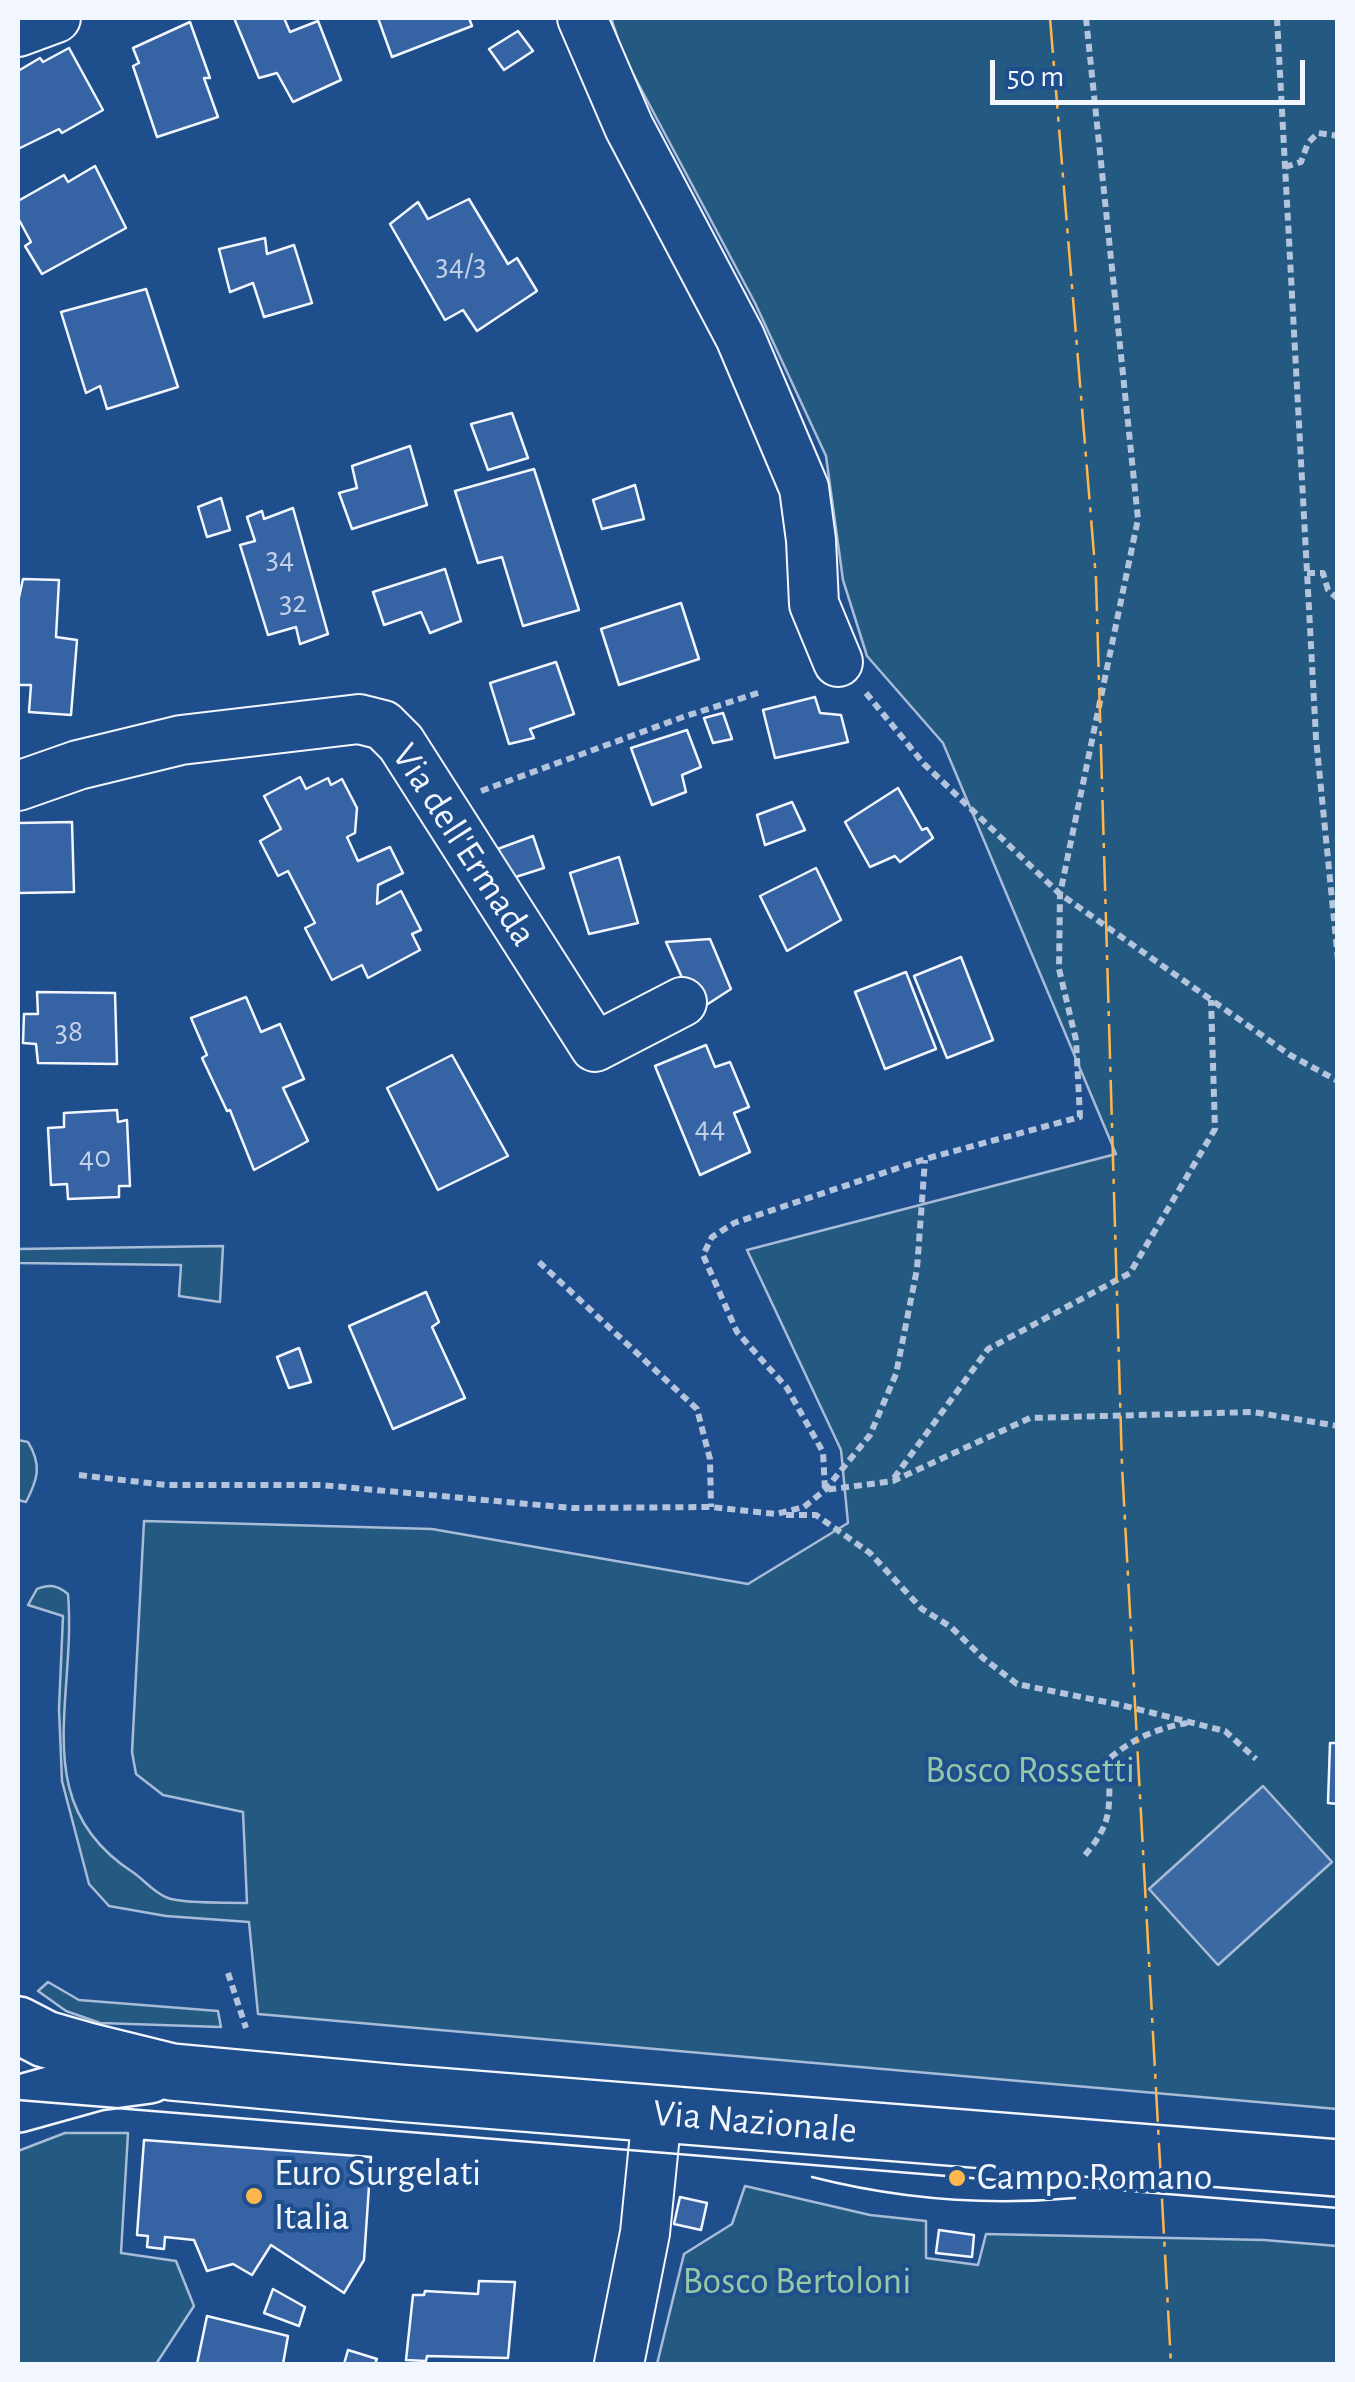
<!DOCTYPE html>
<style>
body{margin:0}
#map{position:relative;width:1355px;height:2382px;overflow:hidden;background:#1f4e8c;font-family:"Alegreya Sans",sans-serif}
canvas{display:block}
.frame{position:absolute;inset:0;border:20px solid #f2f6ff;pointer-events:none}
.scale{position:absolute;left:990px;top:60px;width:315px;height:45px;box-sizing:border-box;border:5px solid #f2f6ff;border-top:0;padding-left:12px;font-size:30px;line-height:35px;white-space:nowrap;color:#f2f6ff;-webkit-text-stroke:8px #1f4e8c;paint-order:stroke}
</style>
<div id="map">
<canvas width="1355" height="2382"></canvas>
<div class="frame"></div>
<div class="scale">50 m</div>
</div>
<script>
const ctx = document.querySelector('canvas').getContext('2d');
ctx.lineJoin = 'round';
function fill(path, color) { ctx.fillStyle = color; ctx.fill(path, 'evenodd'); }
function strokePath(path, color, width, dash) { ctx.strokeStyle = color; ctx.lineWidth = width; ctx.lineCap = dash ? 'butt' : 'round'; ctx.setLineDash(dash || []); ctx.stroke(path); }
function write(font, color, halo, rows, align = 'center') {
  ctx.font = font + ' "Alegreya Sans",sans-serif'; ctx.lineWidth = 8; ctx.setLineDash([]); ctx.textBaseline = 'middle'; ctx.strokeStyle = halo; ctx.fillStyle = color; for (const [text, x, y, turn = 0] of rows) {
    ctx.save(); ctx.translate(x, y); ctx.rotate((+turn || 0) * Math.PI / 180); ctx.textAlign = isNaN(turn) ? turn : align; if (halo) ctx.strokeText(text, 0, 0); ctx.fillText(text, 0, 0); ctx.restore();
  }
}
const green = new Path2D(`
 M611,18H1337V2109L258,2014L249,1922L166,1916L109,1906L89,1884L62,1781L59,1709L63,1616L28,1605L37,1589C50,1584 57,1585 68,1594C77,1700 26,1804 134,1873C145,1881 158,1896 171,1899C194,1904 223,1902 247,1903L243,1812L163,1795L136,1774L132,1752L144,1521L432,1529L748,1584L848,1523L841,1450L747,1250L1116,1154L943,743L867,656L843,580L826,456L755,303L624,57Z
 M223,1246L220,1302L179,1296L181,1265L18,1263V1249Z
 M18,1440L28,1442C42,1465 38,1479 26,1502L18,1500Z
 M48,1982L79,2000L218,2011L221,2027L100,2023L66,2011L38,1991Z
 M65,2133H128L121,2253L176,2261L194,2306L156,2364H18V2151Z
 M745,2186L870,2215L926,2221V2258L978,2265L986,2234L1264,2240L1337,2246V2364H657L684,2254L732,2224Z`);
const water = new Path2D(`
 M1263,1786L1332,1862L1218,1965L1149,1889Z`);
const building = new Path2D(`
 M234,18H284L290,32L318,21L341,80L293,102L277,73L259,78Z
 M378,18H469L472,26L392,57Z
 M190,22L210,78H204L218,117L157,137L133,66L139,63L133,48Z
 M518,31L533,51L504,70L489,49Z
 M69,48L103,110L62,133L59,129L18,149V71L40,58L43,62Z
 M95,166L126,228L42,274L25,246L31,242L18,218V201L64,175L68,182Z
 M469,199L508,264L517,258L537,291L477,331L463,310L445,320L390,224L418,202L428,219Z
 M265,238L267,254L294,245L312,303L264,317L253,283L230,292L219,249Z
 M146,289L178,387L107,409L100,386L86,393L61,312Z
 M512,413L528,458L488,470L471,424Z
 M410,446L427,505L352,529L339,493L357,488L352,466Z
 M534,469L579,610L523,626L502,557L478,563L455,491Z
 M635,485L644,519L602,529L593,500Z
 M221,498L230,530L207,537L198,507Z
 M293,508L328,634L300,644L296,627L268,635L240,545L255,541L247,517L262,511L264,519Z
 M445,569L461,621L430,633L421,612L384,625L373,592Z
 M23,579L59,580L56,637L77,640L71,715L29,712L31,685H18V602Z
 M681,603L699,659L619,685L601,629Z
 M556,662L574,714L530,729L534,738L509,744L490,683Z
 M815,697L820,713L841,715L848,742L775,758L763,710Z
 M723,713L732,739L713,743L704,718Z
 M687,730L701,767L682,775L686,792L652,805L631,748Z
 M300,777L306,789L328,778L331,785L342,779L357,808L355,833L347,837L358,861L390,847L403,873L378,885L377,904L401,891L421,930L412,934L420,950L368,978L362,965L332,980L305,928L315,923L288,871L278,876L260,841L281,829L264,796Z
 M898,788L922,830L927,828L933,838L900,862L895,856L870,867L845,822Z
 M792,802L805,830L765,845L757,815Z
 M72,822L74,892L18,893V823Z
 M533,836L544,868L503,881L484,854Z
 M619,857L638,923L589,934L570,873Z
 M816,868L841,920L787,951L760,896Z
 M710,939L731,989L697,1011L666,942Z
 M961,957L993,1040L947,1058L914,976Z
 M906,972L936,1049L885,1069L855,992Z
 M37,992L115,993L117,1064L38,1063L36,1044L23,1043L24,1014H38Z
 M246,997L261,1032L280,1024L304,1079L283,1088L308,1141L254,1170L230,1110L227,1111L202,1058L207,1055L191,1018Z
 M706,1045L715,1067L730,1062L749,1107L734,1113L750,1152L700,1175L655,1066Z
 M452,1055L508,1156L438,1190L387,1088Z
 M117,1110L118,1122L127,1120L130,1186H119V1197L68,1199L67,1184L51,1185L48,1128L64,1127V1113Z
 M426,1292L439,1322L432,1327L465,1398L393,1429L349,1326Z
 M299,1348L311,1382L289,1388L277,1357Z
 M1330,1743H1338V1804L1328,1803Z
 M144,2140L371,2157L364,2260L344,2293L271,2245L252,2275L233,2264L207,2271L194,2240L165,2237L164,2249L147,2247L148,2236L137,2235Z
 M680,2197L707,2203L701,2230L674,2224Z
 M939,2230L974,2235L972,2257L936,2253Z
 M479,2281L515,2282L508,2358L427,2356L426,2361L406,2360L413,2295H424L425,2291L478,2294Z
 M273,2289L305,2307L299,2326L264,2313Z
 M207,2316L288,2336L283,2364H197Z
 M348,2350L377,2359L375,2364H344Z`);
const path = new Path2D(`
 M1086,18L1138,519L1060,894L1059,969L1076,1040L1080,1117L925,1159L734,1223L712,1237L703,1255L737,1332L787,1388L823,1452L825,1490L893,1481L1030,1418L1253,1412L1338,1426
 M1277,18L1316,738L1338,960
 M1285,167L1301,162L1308,143L1318,133L1338,136
 M1307,573H1323L1328,590L1338,599
 M866,693L924,764L1060,894L1290,1055L1338,1081
 M481,791L683,717L761,692
 M539,1262L697,1409L710,1459L711,1507
 M79,1475L166,1485H321L572,1508L711,1507L776,1514L804,1507L825,1490L870,1435L896,1374L917,1269L925,1160
 M894,1478L988,1349L1130,1273L1215,1129L1211,1000
 M786,1515H816L870,1553L922,1609L951,1627L983,1658L1017,1684L1121,1705L1225,1731L1256,1759
 M1085,1855C1117,1818 1107,1803 1110,1758C1132,1739 1158,1728 1187,1723
 M228,1973L246,2028`);
const minor = new Path2D(`
 M582,18L629,127L740,337L804,488L811,540L814,604L838,662
 M18,32L56,18
 M18,786L78,765L181,740L359,719L383,725L401,743L595,1047L682,1002
 M619,2364L645,2233L657,2114`);
const major = new Path2D(`
 M18,2025L45,2039L87,2051L172,2072L398,2093L1338,2168
 M18,2104L97,2082L149,2075`);
const tram = new Path2D(`
 M18,2100L1338,2208
 M812,2177C898,2199 986,2206 1075,2198`);
const power = new Path2D(`
 M1050,18L1096,579L1122,1466L1171,2364`);
const markers = [
 [957,2178,10,"#ffb74d"],
 [254,2196,10,"#ffb74d"]
];
const numberNames = [
 ["34/3",461,265],
 ["34",280,558],
 ["32",293,602],
 ["38",69,1031],
 ["44",710,1127],
 ["40",95,1157]
];
const streetNames = [
 ["Via dell'Ermada",464,845,57],
 ["Via Nazionale",755,2122,5]
];
const parkNames = [
 ["Bosco Rossetti",1030,1771],
 ["Bosco Bertoloni",797,2282]
];
const poiNames = [
 ["Euro Surgelati",274,2174],
 ["Italia",274,2218],
 ["Campo Romano",977,2178]
];
fill(green, '#245a82');
strokePath(green, '#a8bbd7', 2.5);
fill(water, '#3b69a3');
strokePath(water, '#a8bbd7', 2.5);
fill(building, '#3563a3');
strokePath(building, '#f2f6ff', 2.5);
strokePath(minor, '#f2f6ff', 52);
strokePath(major, '#f2f6ff', 60);
strokePath(path, '#b3c4dc', 6, [8, 5]);
strokePath(minor, '#1f4e8c', 48);
strokePath(major, '#1f4e8c', 55);
strokePath(tram, '#f2f6ff', 2.5);
strokePath(power, '#ffb74d', 2.5, [35, 8, 5, 8]);
for (const [x, y, r, color] of markers) { const dot = new Path2D(); dot.arc(x, y, r, 0, 2 * Math.PI); ctx.fillStyle = color; ctx.fill(dot); strokePath(dot, '#1f4e8c', 4); }
write('32px', '#c3d1e8', null, numberNames);
write('38px', '#f2f6ff', '#1f4e8c', streetNames);
write('38px', '#97c8a6', '#1f4e8c', parkNames);
write('38px', '#f2f6ff', '#1f4e8c', poiNames, 'left');
</script>
